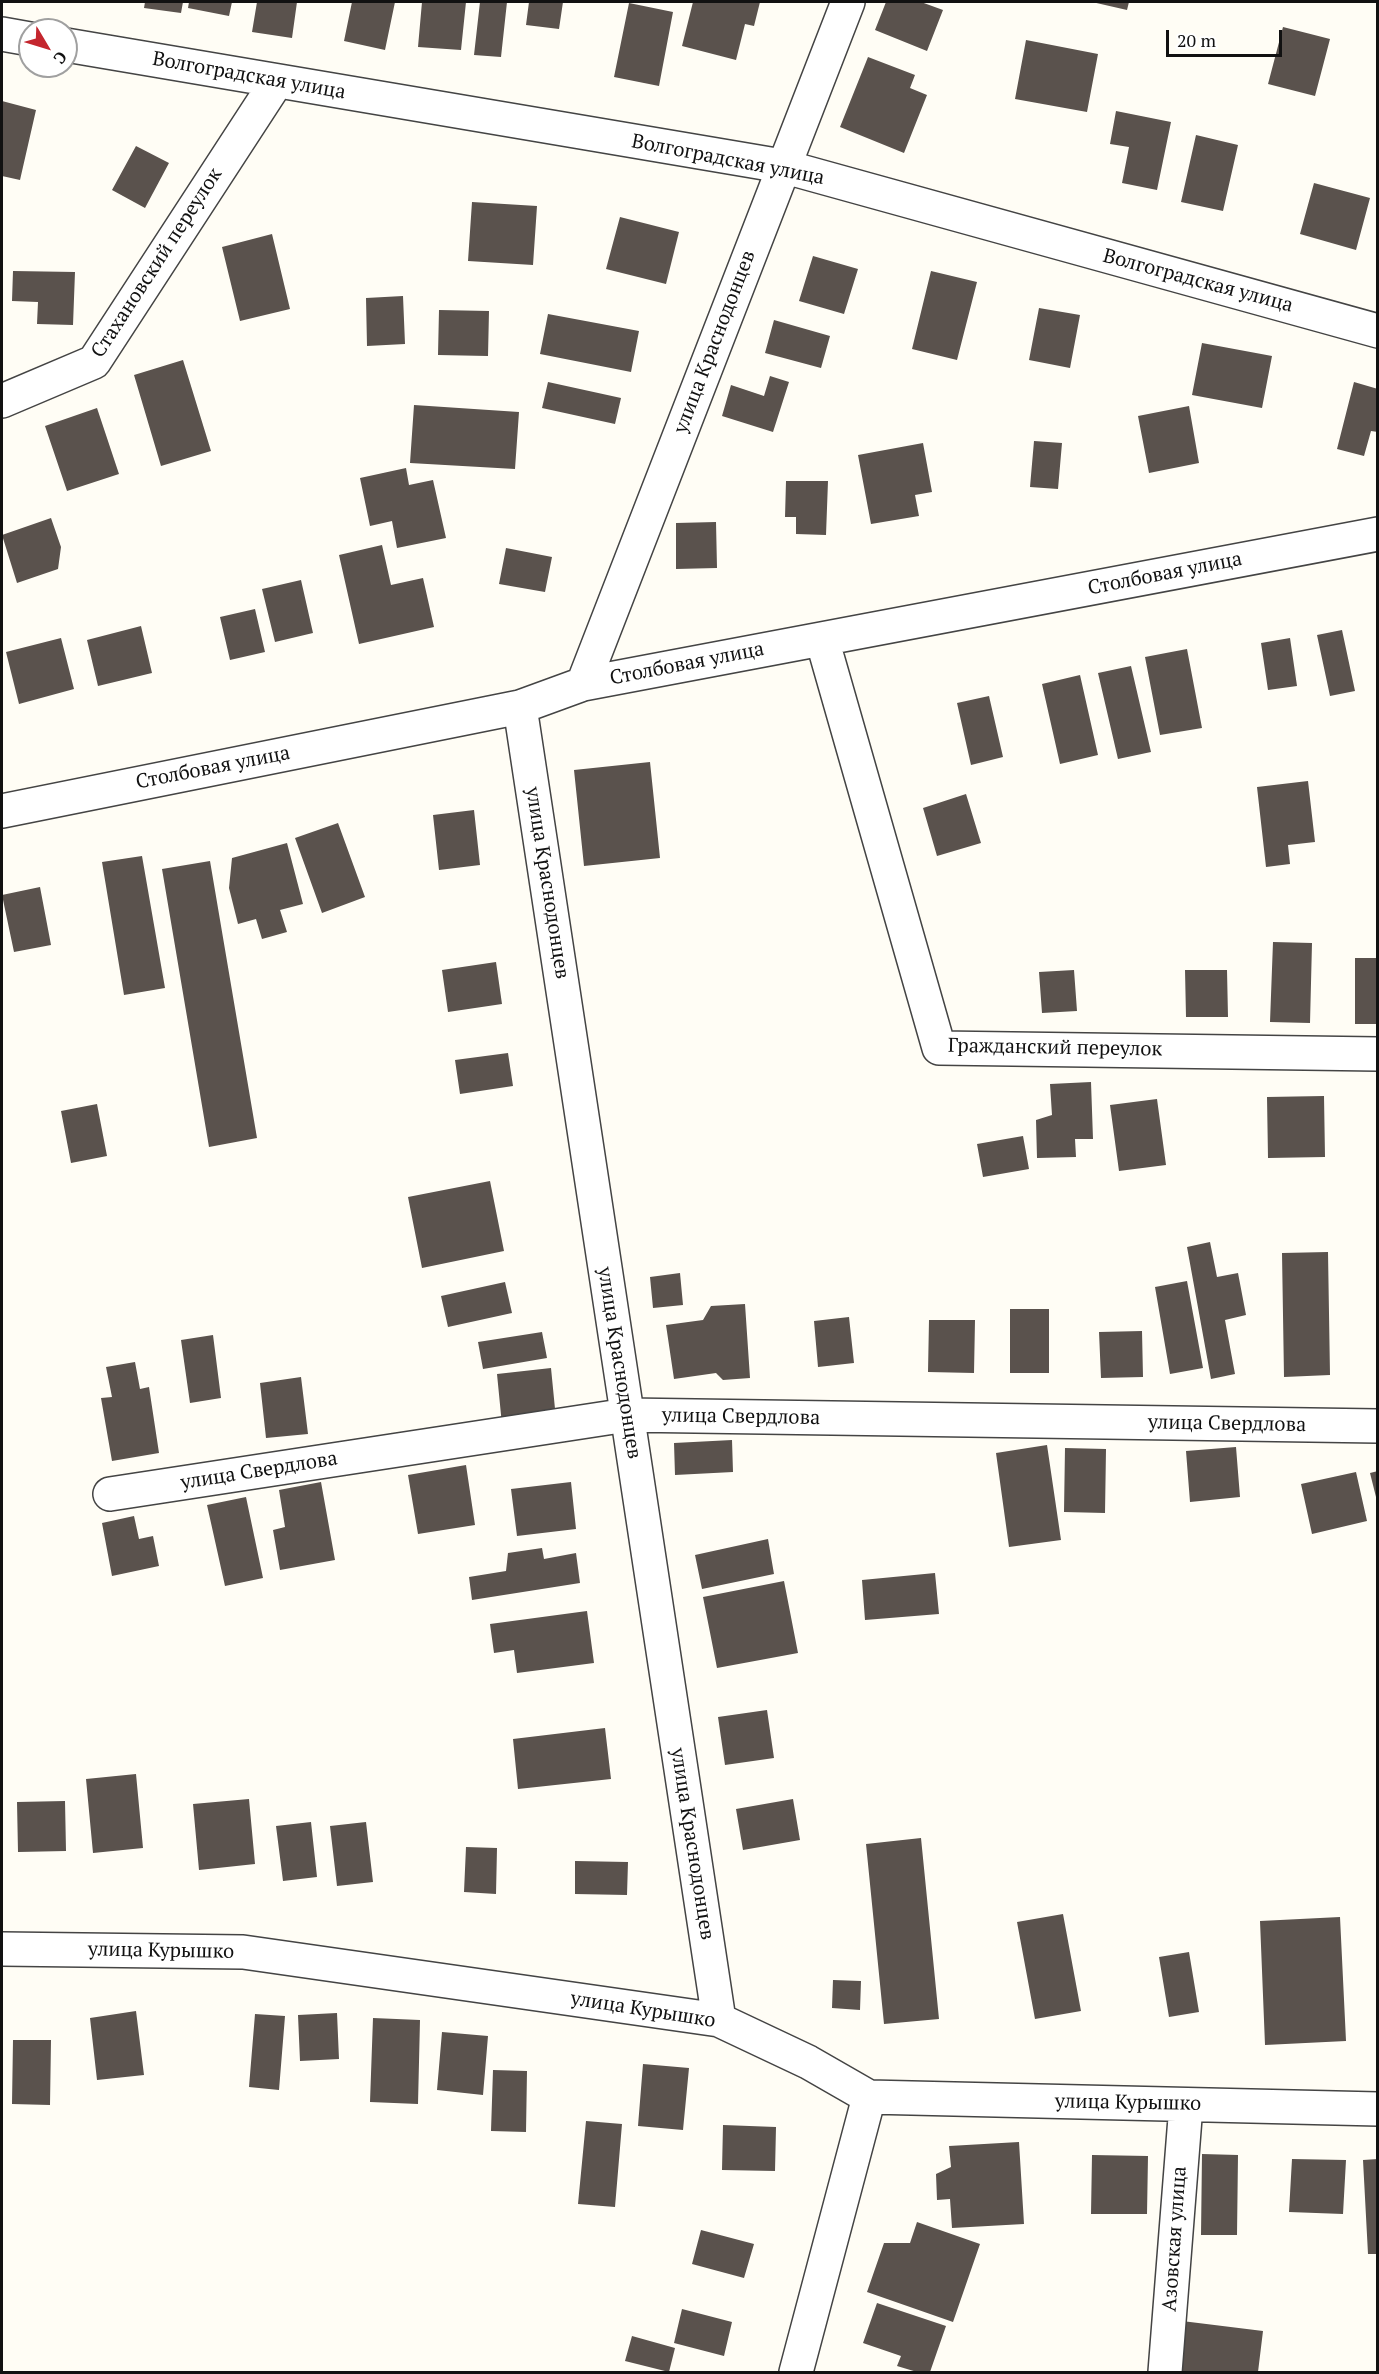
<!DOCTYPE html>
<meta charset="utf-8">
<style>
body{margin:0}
#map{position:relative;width:1379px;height:2374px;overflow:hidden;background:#fffdf5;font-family:"PT Serif",serif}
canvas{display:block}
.frame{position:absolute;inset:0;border:3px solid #111;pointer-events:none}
.north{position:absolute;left:18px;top:18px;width:60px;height:60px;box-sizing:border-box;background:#fff;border:2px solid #a0a0a0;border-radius:50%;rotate:128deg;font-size:16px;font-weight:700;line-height:24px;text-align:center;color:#111}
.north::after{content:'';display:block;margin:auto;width:21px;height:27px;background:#c4262e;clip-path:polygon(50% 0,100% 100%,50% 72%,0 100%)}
.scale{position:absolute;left:1166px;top:30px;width:116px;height:27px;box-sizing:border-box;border:3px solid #111;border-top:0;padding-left:8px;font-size:18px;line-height:21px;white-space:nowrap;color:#111;-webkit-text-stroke:4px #fff;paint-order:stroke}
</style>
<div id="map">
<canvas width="1379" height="2374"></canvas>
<div class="frame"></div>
<div class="north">С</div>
<div class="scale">20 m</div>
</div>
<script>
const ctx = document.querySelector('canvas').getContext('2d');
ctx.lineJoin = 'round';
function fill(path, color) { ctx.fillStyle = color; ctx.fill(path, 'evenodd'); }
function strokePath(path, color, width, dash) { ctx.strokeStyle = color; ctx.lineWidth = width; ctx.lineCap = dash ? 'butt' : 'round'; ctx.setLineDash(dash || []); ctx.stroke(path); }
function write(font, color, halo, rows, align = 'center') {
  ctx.font = font + ' "PT Serif",serif'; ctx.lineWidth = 6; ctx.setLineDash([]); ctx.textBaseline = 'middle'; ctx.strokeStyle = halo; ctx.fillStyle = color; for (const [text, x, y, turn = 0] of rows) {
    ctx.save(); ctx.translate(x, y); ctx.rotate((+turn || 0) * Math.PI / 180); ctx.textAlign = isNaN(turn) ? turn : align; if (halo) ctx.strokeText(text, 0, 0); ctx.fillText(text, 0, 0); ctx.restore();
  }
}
const building = new Path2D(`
 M145,2H183L181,13L144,8Z
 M189,2H232L229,16L188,8Z
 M257,2H297L292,38L252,32Z
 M352,2H395L385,50L344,41Z
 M422,2H466L461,50L418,47Z
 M480,2H507L501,57L474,55Z
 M529,2H563L559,29L526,25Z
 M693,2H760L754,26L745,24L736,60L682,46Z
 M886,2H921L943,10L927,51L875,30Z
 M1092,2H1129L1127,10Z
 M629,3L673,12L659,86L614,77Z
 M1283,27L1330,39L1315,96L1268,84Z
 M1026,40L1098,54L1087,112L1015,99Z
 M868,57L915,75L910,88L927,95L904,153L840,127Z
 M2,101L36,110L20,180L2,176Z
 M1116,111L1171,122L1157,190L1122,183L1129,147L1110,144Z
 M1196,135L1238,145L1223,211L1181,202Z
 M136,146L169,163L145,208L112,190Z
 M1314,183L1370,198L1356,250L1300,234Z
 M472,202L537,206L533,265L468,261Z
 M620,217L679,232L666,284L606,269Z
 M272,234L290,309L240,321L222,247Z
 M813,256L858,269L844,314L799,301Z
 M13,271L75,272L73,325L37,324L38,302L12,301Z
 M931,271L977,282L957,360L912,349Z
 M403,296L405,344L367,346L366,298Z
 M1039,308L1080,315L1070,368L1029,360Z
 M439,310L489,311L488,356L438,355Z
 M548,314L639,331L631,372L540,354Z
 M774,320L830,336L821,368L765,353Z
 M1202,343L1272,356L1262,408L1192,395Z
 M183,360L211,451L161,466L134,375Z
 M770,376L789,382L773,432L722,416L731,385L764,396Z
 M548,382L621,398L615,424L542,408Z
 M1354,382L1378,389V432L1371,431L1364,456L1337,449Z
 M414,405L519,412L515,469L410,463Z
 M1189,406L1199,463L1149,473L1138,416Z
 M97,408L119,474L67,491L45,426Z
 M1034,441L1062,443L1058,489L1030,487Z
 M923,443L932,492L915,495L919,516L871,524L858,455Z
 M406,468L409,485L433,480L446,538L397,548L392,521L370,526L360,478Z
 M786,481H828L826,535L796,534V517H785Z
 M51,518L61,547L58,569L17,583L2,535Z
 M716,522L717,568L676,569V523Z
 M382,545L391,585L423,578L434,627L359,644L339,555Z
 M506,548L552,557L545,592L499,584Z
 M301,580L313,633L275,642L262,589Z
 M255,609L265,652L230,660L220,617Z
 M141,626L152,673L98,686L87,640Z
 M1342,630L1355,691L1330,696L1317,635Z
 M61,638L74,689L19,704L6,652Z
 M1290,638L1297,686L1268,690L1261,643Z
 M1187,649L1202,728L1160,735L1145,657Z
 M1131,666L1151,752L1118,759L1098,673Z
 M1080,675L1098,755L1060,764L1042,684Z
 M989,696L1003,757L971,765L957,703Z
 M650,762L660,858L584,866L574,770Z
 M1308,781L1315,842L1288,845L1290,864L1266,867L1257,787Z
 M966,794L981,843L937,856L923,808Z
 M474,810L480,865L439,870L433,815Z
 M338,823L365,897L322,913L295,838Z
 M287,843L303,904L280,910L287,932L262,939L256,919L238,924L229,888L232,858Z
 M142,856L165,988L124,995L102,862Z
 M210,861L257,1138L209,1147L162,869Z
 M40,887L51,945L14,952L2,895Z
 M1273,942L1312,943L1310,1023L1270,1022Z
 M1355,958H1378V1024H1355Z
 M496,962L502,1004L448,1012L442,970Z
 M1074,970L1077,1011L1042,1013L1039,972Z
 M1185,970H1227L1228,1017H1186Z
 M508,1053L513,1086L460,1094L455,1060Z
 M1091,1082L1093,1139H1075L1076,1157L1037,1158L1036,1120L1052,1115L1050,1084Z
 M1324,1096L1325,1157L1268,1158L1267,1097Z
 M1157,1099L1166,1165L1119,1171L1110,1105Z
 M97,1104L107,1156L71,1163L61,1111Z
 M1023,1136L1029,1169L983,1177L977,1144Z
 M490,1181L504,1251L422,1268L408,1197Z
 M1210,1242L1217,1277L1238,1273L1246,1315L1225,1320L1235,1374L1211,1379L1187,1247Z
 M1328,1252L1330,1375L1284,1377L1282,1253Z
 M680,1273L683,1305L653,1308L650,1277Z
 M1187,1281L1203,1368L1170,1374L1155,1287Z
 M505,1282L512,1313L448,1327L441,1296Z
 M745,1304L750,1378L723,1380L716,1373L674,1379L666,1325L703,1320L711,1306Z
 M1010,1309H1049V1373H1010Z
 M849,1317L854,1363L818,1367L814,1321Z
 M929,1320H975L974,1373L928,1372Z
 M1142,1331L1143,1377L1101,1378L1099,1332Z
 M542,1332L547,1358L483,1369L478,1342Z
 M213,1335L221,1398L190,1403L181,1340Z
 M135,1362L140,1389L149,1387L159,1453L112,1461L101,1398L112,1397L106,1367Z
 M551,1368L556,1419L502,1425L497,1374Z
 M301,1377L308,1434L266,1438L260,1383Z
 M732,1440L733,1472L675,1475L674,1443Z
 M1047,1445L1061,1540L1009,1547L996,1453Z
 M1236,1447L1240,1497L1190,1502L1186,1451Z
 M1065,1448L1106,1449L1105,1513L1064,1512Z
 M466,1465L475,1525L418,1534L408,1475Z
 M1378,1471V1500L1377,1501L1370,1473Z
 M1356,1472L1367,1521L1312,1534L1301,1484Z
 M321,1482L335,1560L280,1570L273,1530L285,1527L279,1490Z
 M571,1482L576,1529L517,1536L511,1489Z
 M246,1497L263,1578L225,1586L207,1505Z
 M134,1516L139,1539L153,1536L159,1566L112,1576L102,1523Z
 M768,1539L774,1574L702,1589L695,1555Z
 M542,1548L544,1559L576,1553L580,1583L472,1600L469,1577L506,1571L508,1553Z
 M935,1573L939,1614L865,1620L862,1580Z
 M784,1581L798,1653L717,1668L703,1597Z
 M587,1611L594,1663L517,1673L514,1650L494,1653L490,1624Z
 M767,1710L774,1758L725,1765L718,1717Z
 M605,1728L611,1779L518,1789L513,1739Z
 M136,1774L143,1848L93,1853L86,1779Z
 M249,1799L255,1864L199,1870L193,1804Z
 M793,1799L800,1840L743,1850L736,1809Z
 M65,1801L66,1851L18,1852L17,1802Z
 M311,1822L317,1877L283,1881L276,1826Z
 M366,1822L373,1882L337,1886L330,1826Z
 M921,1838L939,2019L884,2024L866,1844Z
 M466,1847L497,1848L496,1894L464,1892Z
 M575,1861L628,1862L627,1895L575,1894Z
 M1063,1914L1081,2011L1035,2019L1017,1922Z
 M1340,1917L1346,2041L1265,2045L1260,1921Z
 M1189,1952L1199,2012L1169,2017L1159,1957Z
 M833,1980L861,1981L860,2010L832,2008Z
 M136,2011L144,2075L97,2080L90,2018Z
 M337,2013L339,2059L300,2061L298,2015Z
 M255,2014L285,2016L279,2090L249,2087Z
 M373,2018L420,2020L418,2104L370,2102Z
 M442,2032L488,2036L483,2095L437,2090Z
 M13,2040H51L50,2105L12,2104Z
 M643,2064L689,2068L683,2130L638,2126Z
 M493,2070L527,2071L526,2132L491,2131Z
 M586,2121L622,2124L615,2207L578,2204Z
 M723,2125L776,2127L775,2171L722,2170Z
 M1019,2142L1024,2224L952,2228L950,2199L937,2200L936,2174L951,2167L949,2146Z
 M1202,2154L1238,2155L1237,2235H1201Z
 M1092,2155L1148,2156L1147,2214H1091Z
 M1292,2159L1346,2160L1343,2214L1289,2212Z
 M1378,2159V2254H1368L1363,2160Z
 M917,2222L980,2244L953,2322L867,2292L884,2243H910Z
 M701,2230L754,2244L744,2278L692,2264Z
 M877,2303L946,2326L930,2372H917L897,2366L901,2356L863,2343Z
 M682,2309L732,2322L724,2356L674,2343Z
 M1182,2321L1263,2331L1258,2372H1176Z
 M632,2336L675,2348L669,2372L625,2361Z`);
const minor = new Path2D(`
 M2,34L30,39
 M66,45L782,166L1378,331
 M2,401L94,362L277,81
 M822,639L939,1048L1378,1054
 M583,684L848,2
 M520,707L719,2020
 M2,811L520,707L583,684L1378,534
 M110,1494L627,1415L1378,1426
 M2,1949L243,1952L719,2020L808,2062L869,2097L1378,2109
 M796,2372L869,2097
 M1165,2372L1186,2105`);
const streetNames = [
 ["Волгоградская улица",249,76,10],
 ["Волгоградская улица",728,160,11],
 ["Стахановский переулок",157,263,-57],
 ["Волгоградская улица",1198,281,15],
 ["улица Краснодонцев",715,342,-69],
 ["Столбовая улица",1165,574,-11],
 ["Столбовая улица",687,664,-11],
 ["Столбовая улица",213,768,-11],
 ["улица Краснодонцев",547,883,81],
 ["Гражданский переулок",1055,1048,1],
 ["улица Краснодонцев",619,1363,81],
 ["улица Свердлова",741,1417,1],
 ["улица Свердлова",1227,1424,1],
 ["улица Свердлова",259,1471,-9],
 ["улица Краснодонцев",692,1844,81],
 ["улица Курышко",161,1951,1],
 ["улица Курышко",643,2010,9],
 ["улица Курышко",1128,2103,1],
 ["Азовская улица",1175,2239,-86]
];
fill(building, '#5a524d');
strokePath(minor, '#444', 36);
strokePath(minor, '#fff', 33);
write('20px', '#111', '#fff', streetNames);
</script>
